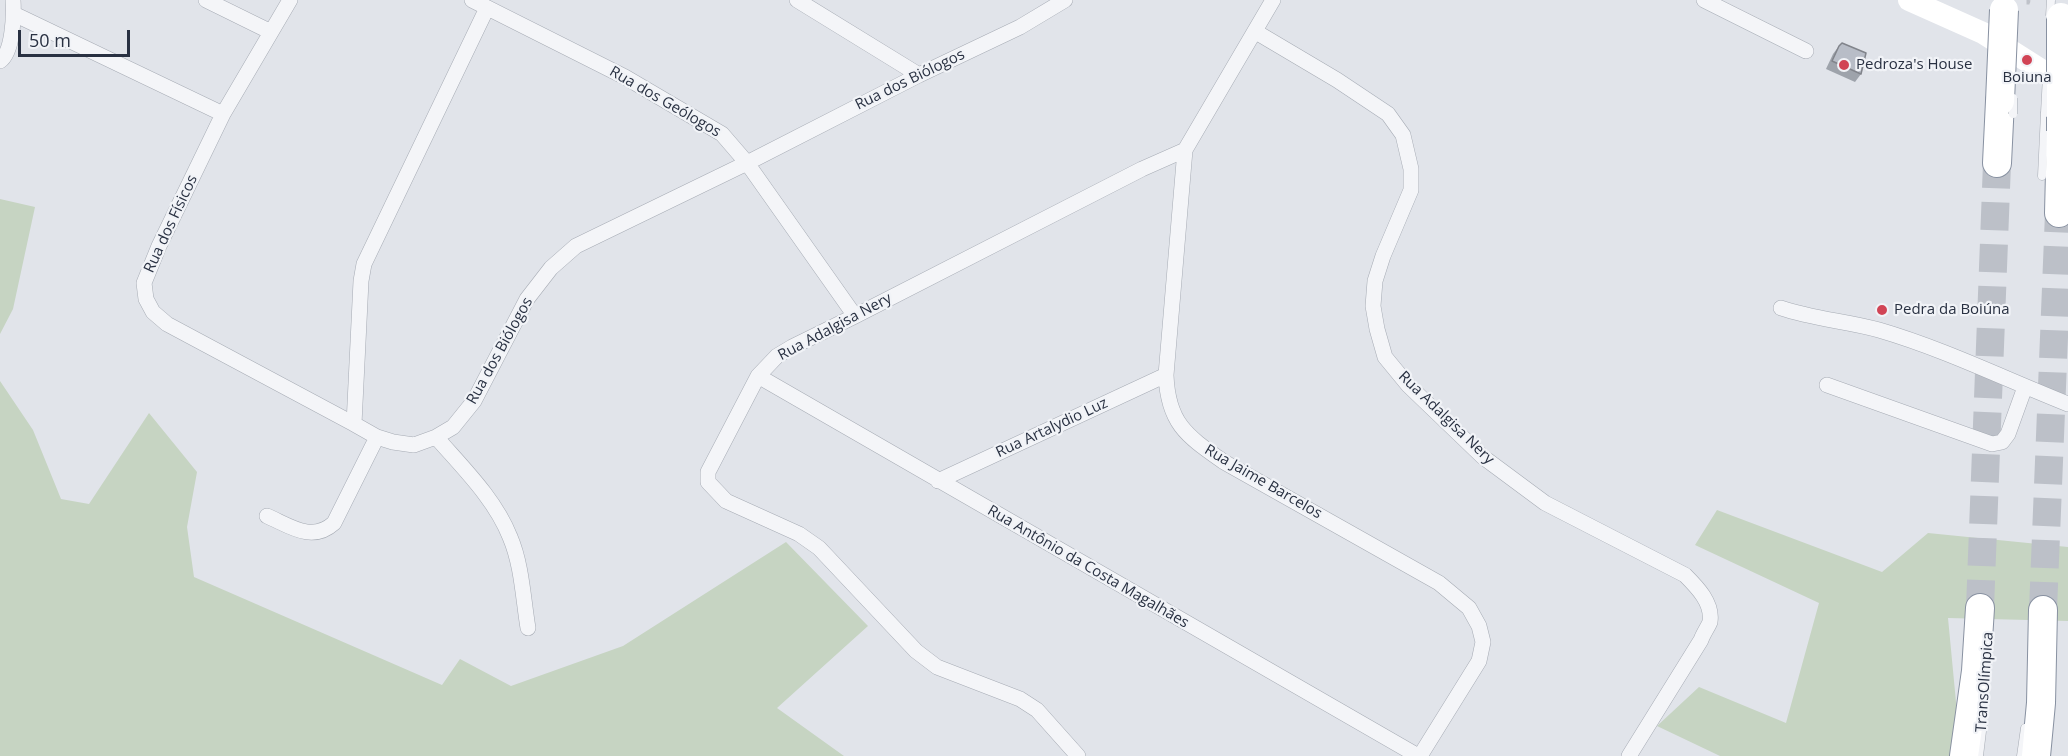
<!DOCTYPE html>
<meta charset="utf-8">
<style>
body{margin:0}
#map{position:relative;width:2068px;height:756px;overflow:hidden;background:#e1e4ea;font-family:"Open Sans",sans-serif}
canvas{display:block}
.scale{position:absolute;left:18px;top:30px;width:112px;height:27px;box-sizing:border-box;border:3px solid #293142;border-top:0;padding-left:8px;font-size:18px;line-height:21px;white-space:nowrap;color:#293142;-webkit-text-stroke:4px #f1f3f7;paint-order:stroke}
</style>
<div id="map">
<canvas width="2068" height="756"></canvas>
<div class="scale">50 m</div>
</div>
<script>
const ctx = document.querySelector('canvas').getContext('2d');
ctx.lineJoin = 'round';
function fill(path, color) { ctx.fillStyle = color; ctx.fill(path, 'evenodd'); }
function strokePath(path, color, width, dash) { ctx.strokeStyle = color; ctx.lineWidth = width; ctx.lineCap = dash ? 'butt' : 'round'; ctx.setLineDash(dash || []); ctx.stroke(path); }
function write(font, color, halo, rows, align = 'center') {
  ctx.font = font + ' "Open Sans",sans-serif'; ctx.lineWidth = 4.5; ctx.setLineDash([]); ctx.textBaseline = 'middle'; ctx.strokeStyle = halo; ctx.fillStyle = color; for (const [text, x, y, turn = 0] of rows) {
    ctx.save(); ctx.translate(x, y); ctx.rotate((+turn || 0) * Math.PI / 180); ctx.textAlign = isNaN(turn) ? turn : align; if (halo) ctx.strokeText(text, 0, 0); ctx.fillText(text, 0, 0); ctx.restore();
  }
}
const green = new Path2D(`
 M0,199L35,207L13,309L0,334Z
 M0,381L33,430L61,499L89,504L149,413L197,472L187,527L194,577L442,685L460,659L511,686L623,646L786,542L868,626L777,708L844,756H0Z
 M1717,510L1882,572L1928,533L2068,547V621L1948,618L1958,723L1950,756H1720L1657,726L1699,687L1786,723L1819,603L1695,545Z`);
const highwayTunnel = new Path2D(`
 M1980,608L1997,163
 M2043,610L2059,213`);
const path = new Path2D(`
 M2028,0V6L2029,0`);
const lane = new Path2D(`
 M2042,176L2045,113
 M1979,756L1983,723
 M2021,756L2025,728`);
const street = new Path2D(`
 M206,0L271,32
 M290,0L223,114L159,246L144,283L146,299L153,312L167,324L354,424
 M472,0L625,77L722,134L747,163L855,316
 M797,0L919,75
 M1273,0L1185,150L1166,375C1168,424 1187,436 1224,462L1439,583L1469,608L1479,626L1483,642L1479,661L1420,756
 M1704,0L1806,51
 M487,8L364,264L361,281L354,424L377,437L393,442L414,445L436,437L453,427L474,401L527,299L551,268L576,246L747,163L919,75L1020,27L1065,0
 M14,14L223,114
 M1256,32L1337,80L1388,114L1403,135L1411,169V190L1383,256L1375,281L1373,306L1377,329L1385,357L1408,385L1483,457L1545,503L1685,575C1697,587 1713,603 1710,622C1708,627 1703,634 1701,640L1629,756
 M0,61C13,52 14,16 13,0
 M1781,308C1813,319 1847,321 1879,330C1944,349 2005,379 2068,404
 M758,376L1418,756
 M1827,385L1992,444L2002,442L2008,434L2025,387
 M436,437C463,468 495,499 510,537C522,565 523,598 528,628
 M938,481L1166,375
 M267,516C290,526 312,543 334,523L377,437
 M1078,756L1037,710L1020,699L937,667L916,651L819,548L799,534L726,501L708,482V472L758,376L777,356L792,347L855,316L1142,169L1185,150`);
const secondary = new Path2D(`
 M1909,0L1983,33L2068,87`);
const highway = new Path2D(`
 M1997,163L2000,101
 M2059,213L2061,131
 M1964,756L1976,671L1980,608
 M2036,756L2041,703L2043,610`);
const laneBridge = new Path2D(`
 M2050,16L2051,0
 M2045,113L2047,76
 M2013,114V98`);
const highwayBridge = new Path2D(`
 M2000,101L2004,10
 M2061,131V17`);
const wall = new Path2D(`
 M1839,46L1861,74L1855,82L1826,69L1833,54Z`);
const building = new Path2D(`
 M1842,43L1866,53L1861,74L1832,61L1839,46Z`);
const markers = [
 [2027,60,6,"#d14455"],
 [1844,65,6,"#d14455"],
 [1882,310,6,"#d14455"]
];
const poiNames = [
 ["Pedroza's House",1856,65],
 ["Boiuna",2027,78,"center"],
 ["Pedra da Boiúna",1894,310]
];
const streetNames = [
 ["Rua dos Biólogos",910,80,-26],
 ["Rua dos Geólogos",665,102,30],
 ["Rua dos Físicos",171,224,-65],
 ["Rua Adalgisa Nery",835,327,-28],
 ["Rua dos Biólogos",500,351,-61],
 ["Rua Adalgisa Nery",1446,418,44],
 ["Rua Artalydio Luz",1052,428,-25],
 ["Rua Jaime Barcelos",1263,482,30],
 ["Rua Antônio da Costa Magalhães",1088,567,30],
 ["TransOlímpica",1985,682,-86]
];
fill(green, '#c6d4c2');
strokePath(highwayTunnel, '#bcc0c8', 28, [28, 14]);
strokePath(lane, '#a6abb4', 9);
strokePath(street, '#a6abb4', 16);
strokePath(highway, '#8891a1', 30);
strokePath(path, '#bfc2c9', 3, [4.5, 4.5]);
strokePath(lane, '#f4f5f8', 8);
strokePath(street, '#f4f5f8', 15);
strokePath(secondary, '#fff', 22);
strokePath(highway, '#fff', 28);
strokePath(laneBridge, '#a6abb4', 9, []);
strokePath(highwayBridge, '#8891a1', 30, []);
strokePath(laneBridge, '#f4f5f8', 8);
strokePath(highwayBridge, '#fff', 28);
fill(wall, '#9ea3ab');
fill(building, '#b8bdc7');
strokePath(building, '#81848b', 1.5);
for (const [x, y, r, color] of markers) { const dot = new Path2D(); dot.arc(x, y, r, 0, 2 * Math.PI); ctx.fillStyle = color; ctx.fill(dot); strokePath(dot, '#f1f3f7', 2); }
write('15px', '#293142', '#f1f3f7', poiNames, 'left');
write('15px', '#293142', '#f1f3f7', streetNames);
</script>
